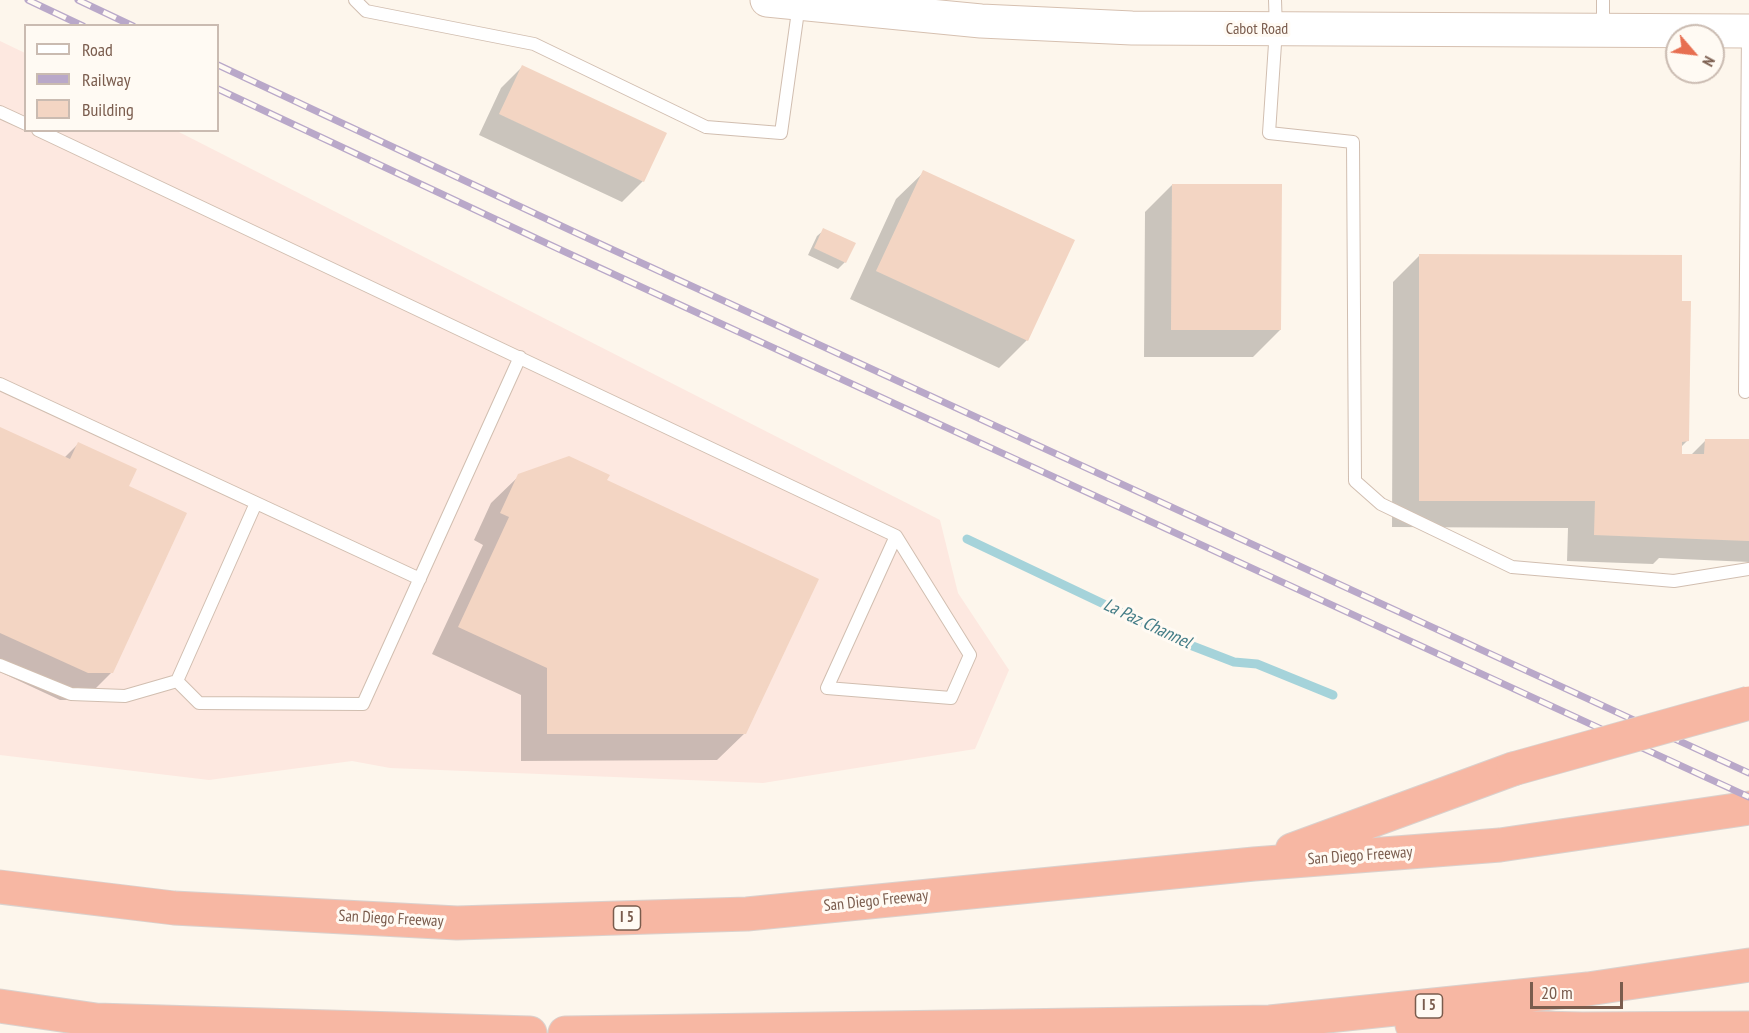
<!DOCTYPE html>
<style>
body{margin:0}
#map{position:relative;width:1749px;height:1033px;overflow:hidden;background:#fdf6ec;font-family:"PT Sans Narrow",sans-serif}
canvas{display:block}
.legend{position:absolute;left:24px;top:24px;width:195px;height:108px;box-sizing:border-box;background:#fffaf3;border:2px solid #cabbb1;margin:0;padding:8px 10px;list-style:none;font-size:18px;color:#7a5c4d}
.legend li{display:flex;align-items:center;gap:12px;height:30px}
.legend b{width:30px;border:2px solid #cabbb1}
.north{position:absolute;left:1665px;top:24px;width:60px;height:60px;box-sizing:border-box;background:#fffaf3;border:2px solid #cabbb1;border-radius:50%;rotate:118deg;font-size:16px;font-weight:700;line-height:24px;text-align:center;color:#7a5c4d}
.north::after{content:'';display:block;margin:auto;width:21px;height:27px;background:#e76f51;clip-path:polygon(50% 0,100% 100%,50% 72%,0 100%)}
.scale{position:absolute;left:1530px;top:982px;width:93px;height:27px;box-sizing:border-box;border:3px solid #7a5c4d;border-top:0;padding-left:8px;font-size:18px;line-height:21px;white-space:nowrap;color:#7a5c4d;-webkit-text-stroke:4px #fffaf3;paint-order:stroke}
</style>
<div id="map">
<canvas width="1749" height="1033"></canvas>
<ul class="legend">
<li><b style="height:8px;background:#fff"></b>Road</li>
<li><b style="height:8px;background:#b9a8c9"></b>Railway</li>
<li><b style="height:16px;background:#f3d5c3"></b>Building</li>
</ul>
<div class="north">N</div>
<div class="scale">20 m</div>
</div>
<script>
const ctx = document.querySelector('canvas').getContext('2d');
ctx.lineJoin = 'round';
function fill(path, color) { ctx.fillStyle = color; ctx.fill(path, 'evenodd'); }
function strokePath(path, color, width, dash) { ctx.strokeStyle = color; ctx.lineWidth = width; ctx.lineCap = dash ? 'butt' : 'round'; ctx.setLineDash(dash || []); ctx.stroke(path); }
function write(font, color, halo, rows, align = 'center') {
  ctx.font = font + ' "PT Sans Narrow",sans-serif'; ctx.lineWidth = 6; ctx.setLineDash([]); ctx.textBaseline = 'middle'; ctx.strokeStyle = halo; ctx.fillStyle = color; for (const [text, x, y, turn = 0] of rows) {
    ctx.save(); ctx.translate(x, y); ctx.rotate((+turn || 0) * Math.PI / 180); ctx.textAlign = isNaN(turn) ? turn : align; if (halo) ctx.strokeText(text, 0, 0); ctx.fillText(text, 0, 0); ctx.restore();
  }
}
const commercial = new Path2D(`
 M0,41L25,53L26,130L177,131L940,520L958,593L1009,670L975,749L763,783L390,768L352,761L209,780L0,755Z`);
const shadow = new Path2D(`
 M522,67L643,181L622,202L479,135L501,88Z
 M924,172L1073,241L1027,340L999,368L850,299L896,199Z
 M1172,185L1280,330L1253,357H1144L1145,212Z
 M824,230L845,262L838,269L808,255L817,236Z
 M1420,255L1688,440L1681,447L1680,455H1691L1706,440H1749V562L1659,558L1653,564L1567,561L1568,528L1392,527L1393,282Z
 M0,429L64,458L78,444L127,487L111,673L84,700H60L0,672Z
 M519,476L605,481L745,733L717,760L521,761V695L432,654L483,545L474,540L491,503Z`);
const stream = new Path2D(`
 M967,539L1190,645L1234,662L1257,664L1333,695`);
const building = new Path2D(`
 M522,65L667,133L644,182L499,114Z
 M923,170L1075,240L1028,341L876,271Z
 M1172,184H1282L1281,330H1171Z
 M823,228L856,243L846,263L814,248Z
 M1419,254L1682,255V301H1691L1689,441L1682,442V454H1704L1705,439H1749V541L1594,535L1595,501H1419Z
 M0,427L70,459L78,442L137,469L129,486L187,513L113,673H88L0,633Z
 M569,456L610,475L607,480L819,579L746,734H547V668L458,627L509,517L500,513L518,474Z`);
const lane = new Path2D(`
 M355,0L366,11L534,44L706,127L781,133L799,4
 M1275,0L1276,29L1269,133L1353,142L1355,481L1381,504L1512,567L1674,581L1749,569
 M1603,29V0
 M0,112L26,124
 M38,130L896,536L970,655L951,698L827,688L896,536
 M0,384L420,579
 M1745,392L1748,32
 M256,503L177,681L199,703L363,704L520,357
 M0,665L71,694L125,696L177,681`);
const secondary = new Path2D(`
 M767,0L981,21L1132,28L1749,31`);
const highway = new Path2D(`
 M1292,850L1513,769
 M0,887L174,908L457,923L747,914L1254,864L1500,845L1749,808
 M0,1006L96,1020L530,1033
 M1412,1025L1582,1029L1749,1028
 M565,1033L1270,1022L1588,989L1749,965`);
const rail = new Path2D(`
 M28,0L83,26
 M78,0L133,26
 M218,65L570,230L1749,773
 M218,89L561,250L1749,797`);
const highwayBridge = new Path2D(`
 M1513,769L1749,703`);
const shields = [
 [627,918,27],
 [1429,1006,27]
];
const shieldNames = [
 ["I 5",627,918],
 ["I 5",1429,1006]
];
const streetNames = [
 ["Cabot Road",1257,29],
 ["San Diego Freeway",1360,856,-4],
 ["San Diego Freeway",876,901,-6],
 ["San Diego Freeway",391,919,3]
];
const waterNames = [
 ["La Paz Channel",1147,624,25]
];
fill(commercial, '#fde8e0');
fill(shadow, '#0003');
strokePath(stream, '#a5d3da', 9);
fill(building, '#f3d5c3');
strokePath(lane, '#d1beb0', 14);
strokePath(secondary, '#d6c0b0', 35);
strokePath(highway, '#dad1cd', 35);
strokePath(lane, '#fff', 12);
strokePath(secondary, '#fff', 33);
strokePath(highway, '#f7b7a3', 33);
strokePath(rail, '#b9a8c9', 7);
strokePath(rail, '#fffaf3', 4.5, [14]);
strokePath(highwayBridge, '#dad1cd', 35, []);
strokePath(highwayBridge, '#f7b7a3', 33);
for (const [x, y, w] of shields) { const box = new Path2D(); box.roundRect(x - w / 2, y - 12, w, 24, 4.5); ctx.fillStyle = '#fffaf3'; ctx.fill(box); strokePath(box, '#7a5c4d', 1.5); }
write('bold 15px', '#7a5c4d', null, shieldNames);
write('16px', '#7a5c4d', '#fffaf3', streetNames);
write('italic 18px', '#437c86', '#fffaf3', waterNames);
</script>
